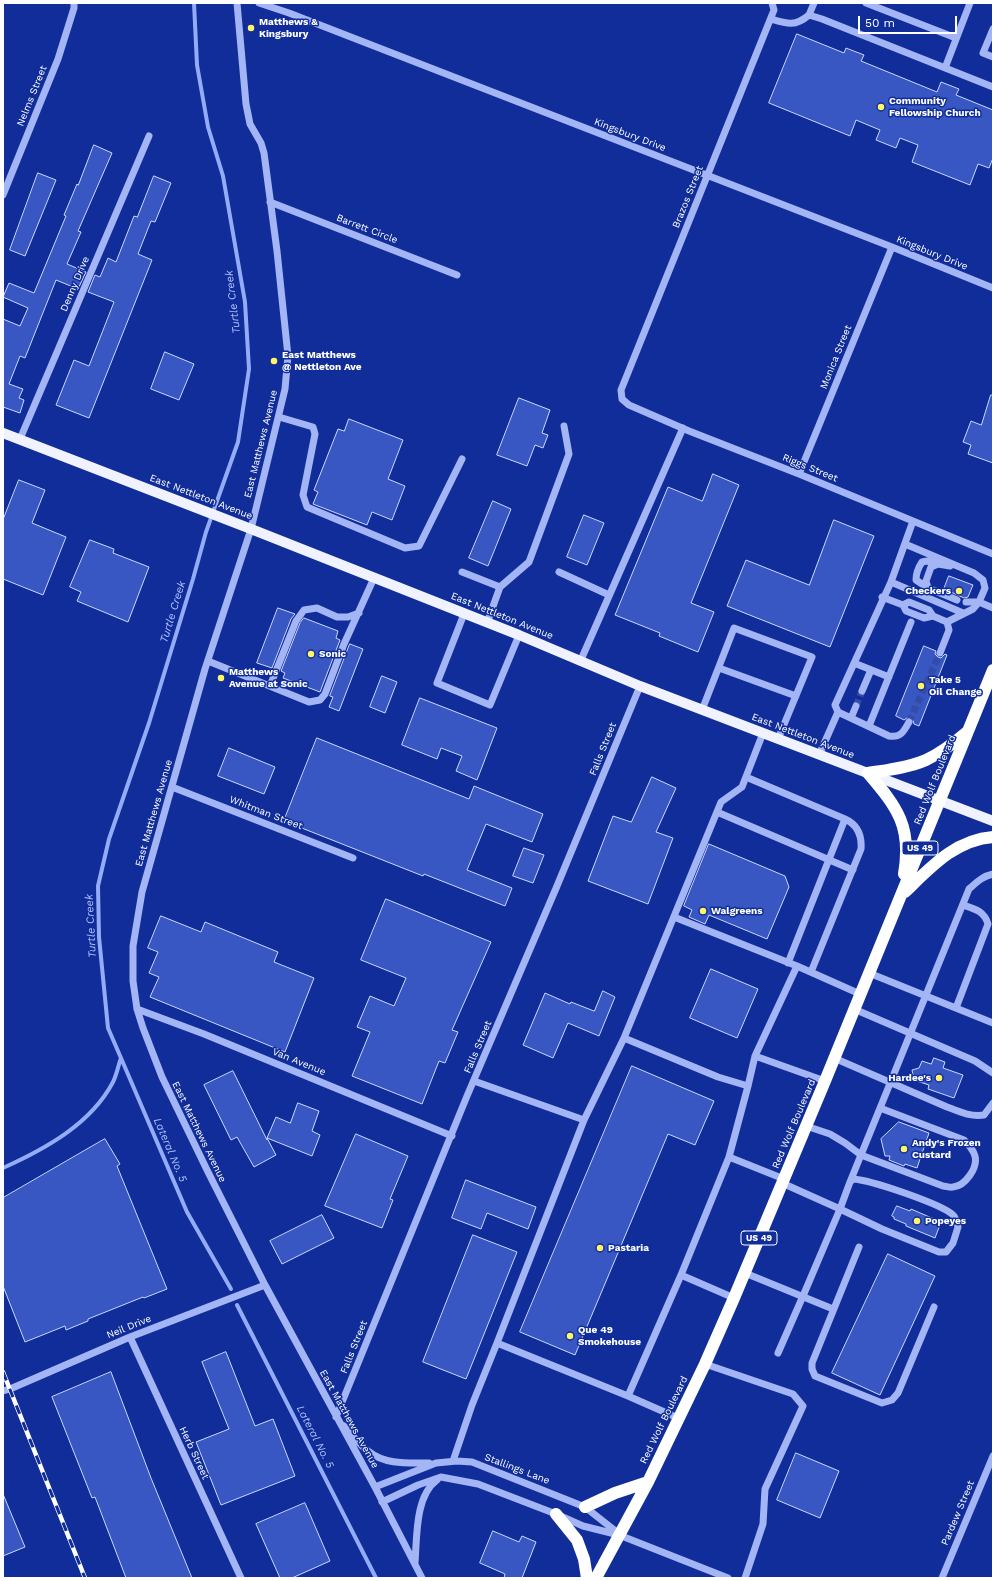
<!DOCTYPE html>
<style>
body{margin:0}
#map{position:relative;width:996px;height:1581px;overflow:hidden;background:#102d9a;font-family:"Work Sans",sans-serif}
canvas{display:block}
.frame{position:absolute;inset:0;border:4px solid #fff;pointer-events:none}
.scale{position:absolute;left:858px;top:16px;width:99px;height:18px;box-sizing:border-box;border:2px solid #fff;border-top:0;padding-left:5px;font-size:12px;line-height:14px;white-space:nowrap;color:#fff;-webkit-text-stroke:3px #102d9a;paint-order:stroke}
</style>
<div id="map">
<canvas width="996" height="1581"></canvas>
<div class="frame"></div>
<div class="scale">50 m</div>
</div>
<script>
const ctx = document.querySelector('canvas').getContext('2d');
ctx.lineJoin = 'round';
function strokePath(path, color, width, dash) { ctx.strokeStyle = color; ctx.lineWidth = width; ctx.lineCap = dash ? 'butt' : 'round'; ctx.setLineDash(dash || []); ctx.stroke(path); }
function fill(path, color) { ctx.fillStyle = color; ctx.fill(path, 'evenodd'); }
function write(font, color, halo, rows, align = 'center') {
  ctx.font = font + ' "Work Sans",sans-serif'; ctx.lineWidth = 3; ctx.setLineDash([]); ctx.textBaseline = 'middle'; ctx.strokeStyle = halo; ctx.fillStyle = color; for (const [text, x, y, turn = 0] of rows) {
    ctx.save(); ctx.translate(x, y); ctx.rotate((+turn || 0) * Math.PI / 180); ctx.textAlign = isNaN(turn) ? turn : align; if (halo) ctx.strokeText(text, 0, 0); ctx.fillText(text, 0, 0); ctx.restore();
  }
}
const stream = new Path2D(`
 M121,1058L187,1212L231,1289
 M3,1168C45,1149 91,1124 113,1082C117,1074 118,1066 121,1058L108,1028L99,937L98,886L109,839L149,723L193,579L206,532L238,442L249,369L245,302L223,176L208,127L197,65L194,3
 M237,1305L376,1578`);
const building = new Path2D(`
 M797,34L844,53L846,48L864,55L861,61L937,92L941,82L959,89L956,95L993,110V158L989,168L978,164L970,185L912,162L918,145L900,138L896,148L876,140L880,130L856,120L850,136L769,103Z
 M94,145L112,153L78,231L81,232L67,264L86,272L78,289L56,280L25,358L20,356L9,384L23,389L19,398L24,400L20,413L3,407V319L20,326L28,308L3,297L9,283L34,293L66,216L64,215L77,184L78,185Z
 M38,173L56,180L25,256L10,250Z
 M154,176L171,183L155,222L151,221L138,254L152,260L89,418L56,405L74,360L89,366L114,302L88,292L95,275L100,277L108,258L116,262L134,216L137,217Z
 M165,352L194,364L179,400L151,389Z
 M991,395H993V463L968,454L971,445L963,442L971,421L981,425Z
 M519,398L550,410L542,433L548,435L543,448L535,445L527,466L497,455Z
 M349,419L403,440L388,479L405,486L392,520L372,512L367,525L313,504L318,492L314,490L338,429L344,431Z
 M713,474L739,485L691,603L714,612L698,652L659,636L660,633L615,615L668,487L702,501Z
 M19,480L45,490L32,523L66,537L43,595L3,579V520Z
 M493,501L511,509L488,566L469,558Z
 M584,515L604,523L587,565L567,557Z
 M834,520L874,536L830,647L727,606L746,560L809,585Z
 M90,540L114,549L113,553L149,567L128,622L77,601L81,592L70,587Z
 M949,576L973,585L968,597L964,598L944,589Z
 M278,608L295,614L291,619L272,668L257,663Z
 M304,618L338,631L336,638L340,640L320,692L283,678L285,673L281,671L300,623Z
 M350,644L363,649L339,711L329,707L333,697L330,696Z
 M924,646L936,651L935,654L938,657L941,658L945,654L947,655L919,726L914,724L913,720L911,717L907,718L904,720L896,716Z
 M382,676L397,682L385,713L370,707Z
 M420,698L497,728L477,780L456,771L462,756L441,748L437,759L402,745Z
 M317,738L469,799L474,786L543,814L532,842L486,824L467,870L512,888L505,906L424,874L423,876L284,821Z
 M229,748L275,767L264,794L218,776Z
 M652,777L676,788L656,832L673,838L648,904L588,881L613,816L631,822Z
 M709,844L785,876L789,887L767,939L709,915L705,924L689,917L692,910L684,906Z
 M524,848L544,855L533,883L513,876Z
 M386,899L491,942L452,1030L458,1032L445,1063L439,1061L422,1104L352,1076L370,1032L357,1027L370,996L394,1006L406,978L361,960Z
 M161,916L201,932L205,922L278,952L274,962L314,978L285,1052L150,997L159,977L149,973L158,952L148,948Z
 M711,969L758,989L737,1038L690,1018Z
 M603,991L615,997L599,1036L568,1023L553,1058L523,1045L545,993L570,1004L571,1002L594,1011Z
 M934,1058L945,1062L943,1068L963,1075L954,1098L928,1089L929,1085L914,1080L912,1070L919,1068L922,1061L931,1064Z
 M632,1066L714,1101L695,1145L668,1134L575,1355L520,1332Z
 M233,1071L267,1140V1138L276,1155L254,1167L237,1137L231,1140L204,1085Z
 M298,1103L319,1111L312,1131L320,1135L312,1156L267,1138L276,1117L290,1123Z
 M899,1122L929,1133L917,1168L905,1164L904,1166L889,1160L890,1156H885L881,1139Z
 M356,1134L408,1156L390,1199L393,1200L382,1228L325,1206Z
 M105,1139L120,1164L117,1166L167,1289L144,1298L143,1297L88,1319V1321L66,1330L65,1326L25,1342L3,1286V1198Z
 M466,1180L536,1207L528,1229L487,1213L481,1229L452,1218Z
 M897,1206L910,1211L911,1209L941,1222L935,1238L906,1226V1224L894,1219V1217L892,1216Z
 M322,1215L334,1238L282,1264L270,1241Z
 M473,1235L517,1252L466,1379L423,1362Z
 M888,1254L935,1276L880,1395L832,1373Z
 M226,1352L255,1426L273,1419L295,1476L221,1505L196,1442L229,1429L202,1362Z
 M111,1372L151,1478L192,1578H126L95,1497L92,1498L52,1397Z
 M796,1453L839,1471L820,1518L777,1500Z
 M3,1494L25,1547L3,1556Z
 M305,1503L330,1561L292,1578H280L256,1524Z
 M493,1531L519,1542L522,1536L536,1542L522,1578H504L505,1574L480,1563Z`);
const minorTunnel = new Path2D(`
 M856,706L862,691
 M909,722L940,653`);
const minor = new Path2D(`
 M237,3L246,104L250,124L261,143L264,153L277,251L288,356L285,389L251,529L205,669L142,892L133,946V981L137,1009L143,1028L162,1077L208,1172L265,1285L375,1487L422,1578
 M259,3L289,13L892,247L993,288
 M772,3L774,10L621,390L622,399L629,405L689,431L799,474L993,554
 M866,3L956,38
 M809,15L814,3
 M771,19C787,24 795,27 809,15L822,19L993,87
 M993,29L983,53L993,57
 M945,68L970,3
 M3,195L58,59L74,8V3
 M270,202L457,275
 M279,417L313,427L315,434L303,495L307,507L405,548L419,546L462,459
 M20,439L149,136
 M799,474L892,247
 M905,544L974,573L983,580L985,588L979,602L973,609L947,622
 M950,566L938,564L931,567L926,581L928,588L957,600
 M462,572L500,587
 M559,572L609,595
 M891,582L963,613
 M928,588L916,580C916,574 918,568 922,562L927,561L938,564
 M882,597L903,605L909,602L929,610L933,616
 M966,602H979L993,608
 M903,605L906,611L924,618L933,616L947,622
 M464,614L437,683L490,705L519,635
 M487,623L500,587L529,562L569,454L564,426
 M940,653L949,630L947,622
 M208,661L309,702L320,700L325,694L344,644L374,578
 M580,662L683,428
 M854,663L889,677
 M719,668L796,696
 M270,686L296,621L304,610L317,608L337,617H348L359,613
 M862,691L871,670
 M702,710L734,628L812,657L778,739
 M851,718L856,706
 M909,722C904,731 901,738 889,736L838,712L835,705L891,582L913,521
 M869,726L911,622
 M819,755L838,712
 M746,777L845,819L788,963
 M172,787L353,858
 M717,812L853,870
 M674,917L797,966L860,994
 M811,972L861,849C862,836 858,825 845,819
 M869,973L993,1023
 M956,1008L988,924C984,911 975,909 963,905
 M137,1009L204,1034L452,1136
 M854,1009L975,1061L993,1073
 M624,1038L721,802L742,787L763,733
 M755,1056L797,966
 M834,1058L947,1107C960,1112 971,1117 984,1115L993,1103
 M474,1081L584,1120L497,1343
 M748,1086L755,1056L825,1081
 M584,1120L624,1038L718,1077L748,1086L729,1157
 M806,1126L830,1134L845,1143L861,1155L943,1186C946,1186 950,1188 953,1187C965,1186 978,1168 975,1156C973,1149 969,1145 964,1140L880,1108
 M853,1179C871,1180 938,1203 952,1214C956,1217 957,1222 958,1227L953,1243L946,1252H939L882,1229L840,1209L850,1182Z
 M850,1182L969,889C977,882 983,876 993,874
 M859,1247L812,1363V1369L815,1376L882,1403L892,1400L898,1393L934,1307
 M745,1273L833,1309
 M681,1275L734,1298
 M130,1337L241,1578
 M778,1353L803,1296L840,1209L782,1183
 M705,1364L793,1394L803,1406L765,1489L763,1524L745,1578
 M3,1391L10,1389L130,1337L265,1285
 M336,1417L467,1096L557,886L640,686
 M678,1418L628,1396L681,1275L729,1157L784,1179
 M344,1426C352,1434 359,1445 368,1451C385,1465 408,1463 429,1463
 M453,1461L472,1405L497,1343L628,1396
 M375,1487L436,1463L457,1461L472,1462L585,1507L618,1533
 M382,1502L418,1485L441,1477L478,1484L556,1514L583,1526L619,1535L728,1578
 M415,1563C417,1537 415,1496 437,1480
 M942,1578L993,1456`);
const major = new Path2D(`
 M3,433L251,529L519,635L640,686L993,821`);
const highway = new Path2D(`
 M868,773C898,808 912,827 904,874
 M868,773C887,770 908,768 926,760C941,753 954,743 967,732
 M905,892C931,867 955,840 993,837
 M585,1507L615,1493L648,1482
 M556,1514L577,1540L584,1559L587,1578
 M596,1578L648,1482L705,1364L734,1298L825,1081L993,670`);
const rail = new Path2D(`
 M3,1372L85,1578`);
const markers = [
 [251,28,4,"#fff666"],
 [881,107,4,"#fff666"],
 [274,361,4,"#fff666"],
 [959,591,4,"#fff666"],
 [311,654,4,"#fff666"],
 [221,678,4,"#fff666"],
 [921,686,4,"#fff666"],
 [703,911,4,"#fff666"],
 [939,1078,4,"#fff666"],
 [904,1149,4,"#fff666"],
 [917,1221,4,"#fff666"],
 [600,1248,4,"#fff666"],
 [570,1336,4,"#fff666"]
];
const shields = [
 [920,848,36],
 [759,1238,36]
];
const shieldNames = [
 ["US 49",920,848],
 ["US 49",759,1238]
];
const poiNames = [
 ["Matthews &",259,22],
 ["Kingsbury",259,34],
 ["Community",889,101],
 ["Fellowship Church",889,113],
 ["East Matthews",282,355],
 ["@ Nettleton Ave",282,367],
 ["Checkers",951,591,"right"],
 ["Sonic",319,654],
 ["Matthews",229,672],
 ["Avenue at Sonic",229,684],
 ["Take 5",929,680],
 ["Oil Change",929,692],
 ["Walgreens",711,911],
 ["Hardee's",931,1078,"right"],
 ["Andy's Frozen",912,1143],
 ["Custard",912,1155],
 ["Popeyes",925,1221],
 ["Pastaria",608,1248],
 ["Que 49",578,1330],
 ["Smokehouse",578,1342]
];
const streetNames = [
 ["Nelms Street",32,96,-68],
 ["Kingsbury Drive",630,135,21],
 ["Brazos Street",688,197,-68],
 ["Barrett Circle",367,229,21],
 ["Kingsbury Drive",932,253,22],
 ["Denny Drive",75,284,-67],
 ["Monica Street",836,357,-68],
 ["East Matthews Avenue",261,444,-76],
 ["Riggs Street",810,468,22],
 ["East Nettleton Avenue",201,497,21],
 ["East Nettleton Avenue",502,616,22],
 ["East Nettleton Avenue",803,736,21],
 ["Falls Street",603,749,-68],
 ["Red Wolf Boulevard",935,780,-68],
 ["East Matthews Avenue",154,813,-74],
 ["Whitman Street",266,813,21],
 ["Falls Street",478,1047,-67],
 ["Van Avenue",299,1062,22],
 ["Red Wolf Boulevard",794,1124,-67],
 ["East Matthews Avenue",199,1132,64],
 ["Neil Drive",129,1327,-22],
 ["Falls Street",354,1347,-68],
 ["East Matthews Avenue",349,1419,61],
 ["Red Wolf Boulevard",664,1420,-64],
 ["Herb Street",194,1453,65],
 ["Stallings Lane",517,1469,21],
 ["Pardew Street",958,1513,-67]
];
const waterNames = [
 ["Turtle Creek",233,302,-97],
 ["Turtle Creek",173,612,-73],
 ["Turtle Creek",91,926,-93],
 ["Lateral No. 5",170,1150,67],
 ["Lateral No. 5",315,1437,63]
];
strokePath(stream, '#94acf8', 4);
fill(building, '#3957c2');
strokePath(building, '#cbd7fe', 1);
strokePath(minorTunnel, '#344ca9', 7, [7, 3.5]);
strokePath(minor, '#a3b5f5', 7);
strokePath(major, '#f0f3ff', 10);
strokePath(highway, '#fff', 12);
strokePath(rail, '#fff', 4.5);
strokePath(rail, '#102d9a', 3, [9]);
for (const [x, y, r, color] of markers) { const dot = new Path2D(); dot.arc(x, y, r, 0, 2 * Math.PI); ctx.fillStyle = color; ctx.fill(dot); strokePath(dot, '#102d9a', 1.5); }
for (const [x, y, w] of shields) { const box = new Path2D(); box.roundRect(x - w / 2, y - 7, w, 14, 3); ctx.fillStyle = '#102d9a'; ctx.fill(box); strokePath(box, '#fff', 1); }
write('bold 9px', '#fff', null, shieldNames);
write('bold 10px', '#fff', '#102d9a', poiNames, 'left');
write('10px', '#fff', '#102d9a', streetNames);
write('italic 11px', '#afc1fb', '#102d9a', waterNames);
</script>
